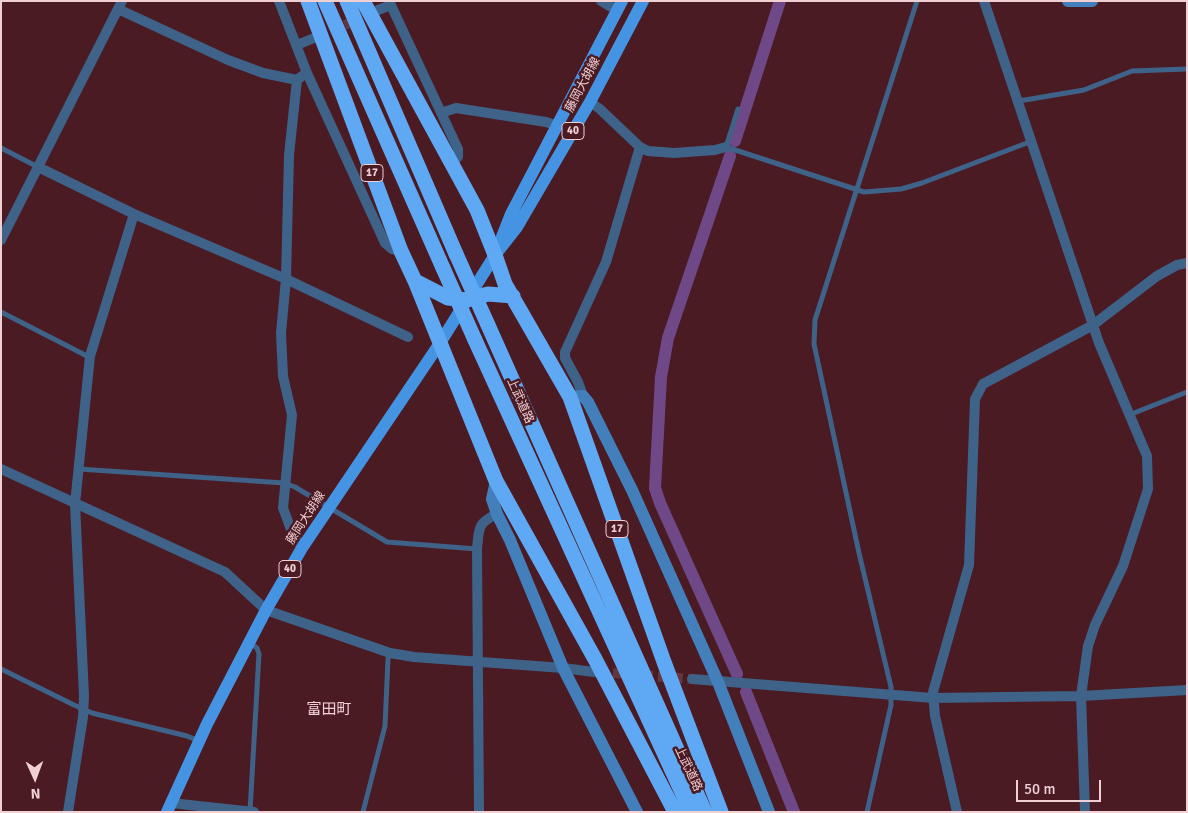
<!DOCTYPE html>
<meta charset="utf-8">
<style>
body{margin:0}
#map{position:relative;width:1188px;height:813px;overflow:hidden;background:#4b1b24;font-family:Signika,sans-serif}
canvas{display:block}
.frame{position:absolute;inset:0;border:2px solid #f1d0d4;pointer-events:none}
.north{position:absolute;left:10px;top:753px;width:50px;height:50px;-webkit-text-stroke:4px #4b1b24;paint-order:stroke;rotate:178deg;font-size:14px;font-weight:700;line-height:20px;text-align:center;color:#f1d0d4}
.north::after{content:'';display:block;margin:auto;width:18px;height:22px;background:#f1d0d4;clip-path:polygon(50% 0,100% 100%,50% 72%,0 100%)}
.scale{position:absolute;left:1016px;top:780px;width:85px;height:22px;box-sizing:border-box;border:2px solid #f1d0d4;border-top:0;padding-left:6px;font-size:15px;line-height:18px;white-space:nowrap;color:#f1d0d4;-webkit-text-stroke:4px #4b1b24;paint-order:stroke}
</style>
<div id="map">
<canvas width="1188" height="813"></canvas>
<div class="frame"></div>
<div class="north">N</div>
<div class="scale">50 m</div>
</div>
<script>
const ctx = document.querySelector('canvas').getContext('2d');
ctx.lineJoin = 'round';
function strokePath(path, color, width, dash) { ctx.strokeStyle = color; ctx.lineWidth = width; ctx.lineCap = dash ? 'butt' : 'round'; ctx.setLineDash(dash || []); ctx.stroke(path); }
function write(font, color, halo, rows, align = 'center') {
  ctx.font = font + ' Signika,"Noto Sans JP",sans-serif'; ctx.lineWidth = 5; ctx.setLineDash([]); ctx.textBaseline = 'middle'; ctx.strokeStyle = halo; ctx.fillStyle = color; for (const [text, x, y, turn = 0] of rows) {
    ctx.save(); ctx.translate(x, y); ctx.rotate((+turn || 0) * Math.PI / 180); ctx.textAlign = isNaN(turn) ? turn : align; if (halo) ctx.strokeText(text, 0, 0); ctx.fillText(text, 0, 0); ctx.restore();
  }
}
const canal = new Path2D(`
 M735,141L780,1
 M730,156L668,338L661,377L655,488L660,503L737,674
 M746,692L794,812`);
const streetTunnel = new Path2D(`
 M317,37L361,18
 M598,672L692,679`);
const lane = new Path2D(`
 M1019,101L1084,90L1132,71L1187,69
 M738,109L726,147L864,192L901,189L922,183L1032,141
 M1,148L38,167
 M1,312L85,355L90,356
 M1129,415L1187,392
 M79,469L284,483L295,487L387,542L477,549
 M1,669L74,705L92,713L187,736L199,741
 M250,811L259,654L257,648L250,643
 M363,812L385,726L388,659L390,653
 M867,812L891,705V687L859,553L814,344L815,320L917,1`);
const street = new Path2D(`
 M279,1L307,73L385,243L392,249L401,251
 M389,1L458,149V157L450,164
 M601,1L618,11
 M984,1L1099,343L1147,456L1148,489L1123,566L1095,625L1088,646L1081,696L1085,812
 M118,9L228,60L263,73L297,80L302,76
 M378,10L391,5
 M297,45L314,38
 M297,80L289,155L286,279L281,333L283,376L292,415L283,508L292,532L302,548
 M590,102L600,109L640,147L648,151L674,153L715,150L726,147
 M441,113L456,108L546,122L558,126
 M38,167L134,214L286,279L408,337
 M1,240L122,1
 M583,396L578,382L565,358V352L606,262L640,147
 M1,469L225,572L266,610L390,653L414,657L563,668L594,672
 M692,679L933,698L1081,696L1187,690
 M171,803L254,812
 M68,812L83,717L84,696L75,504L90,356L134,214
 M479,812L477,549C479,529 477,523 497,514
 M957,812L935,716L933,692L969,565L975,399L983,384L1093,325L1157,276L1177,265L1187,263`);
const secondary = new Path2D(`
 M1068,1H1092
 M570,397L583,396L588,402L632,490L718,682L769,812
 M496,481L492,499L497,514L510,540L563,668L637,812`);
const primary = new Path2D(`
 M500,242L511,214L622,1
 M167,812L207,724L266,610L302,548L440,343L495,255L517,227L590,102L643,1`);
const highway = new Path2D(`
 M308,1L401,251L415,281L496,481L595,659L675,812
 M325,1L443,268
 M347,1L456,254
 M363,1L477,210L495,255L505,284L570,397L664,662L721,812
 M415,281L448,298L467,300L488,294L513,296
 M488,325L705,812
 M475,340L691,812`);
const highwayBridge = new Path2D(`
 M456,254L488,325
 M443,268L475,340`);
const shields = [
 [573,131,22],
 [372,173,22],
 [617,529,22],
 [290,569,22]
];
const shieldNames = [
 ["40",573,131],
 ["17",372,173],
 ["17",617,529],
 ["40",290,569]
];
const streetNames = [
 ["藤岡大胡線",583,85,-62],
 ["上武道路",520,401,66],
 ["藤岡大胡線",306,518,-57],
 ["上武道路",688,769,65]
];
const quarterNames = [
 ["富田町",329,710]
];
strokePath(canal, '#6f4987', 12);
strokePath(streetTunnel, '#64363e', 10, [10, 5]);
strokePath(lane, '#3e6288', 5);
strokePath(street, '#3e6288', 10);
strokePath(secondary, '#437fbb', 12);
strokePath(primary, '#4594e3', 12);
strokePath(highway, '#5fa8f3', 15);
strokePath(highwayBridge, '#5fa8f3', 15);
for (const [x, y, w] of shields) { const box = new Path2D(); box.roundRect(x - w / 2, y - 8.5, w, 17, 4); ctx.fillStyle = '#4b1b24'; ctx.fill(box); strokePath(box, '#f1d0d4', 1); }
write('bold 11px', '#f1d0d4', null, shieldNames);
write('12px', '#f1d0d4', '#4b1b24', streetNames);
write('15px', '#f1d0d4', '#4b1b24', quarterNames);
</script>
